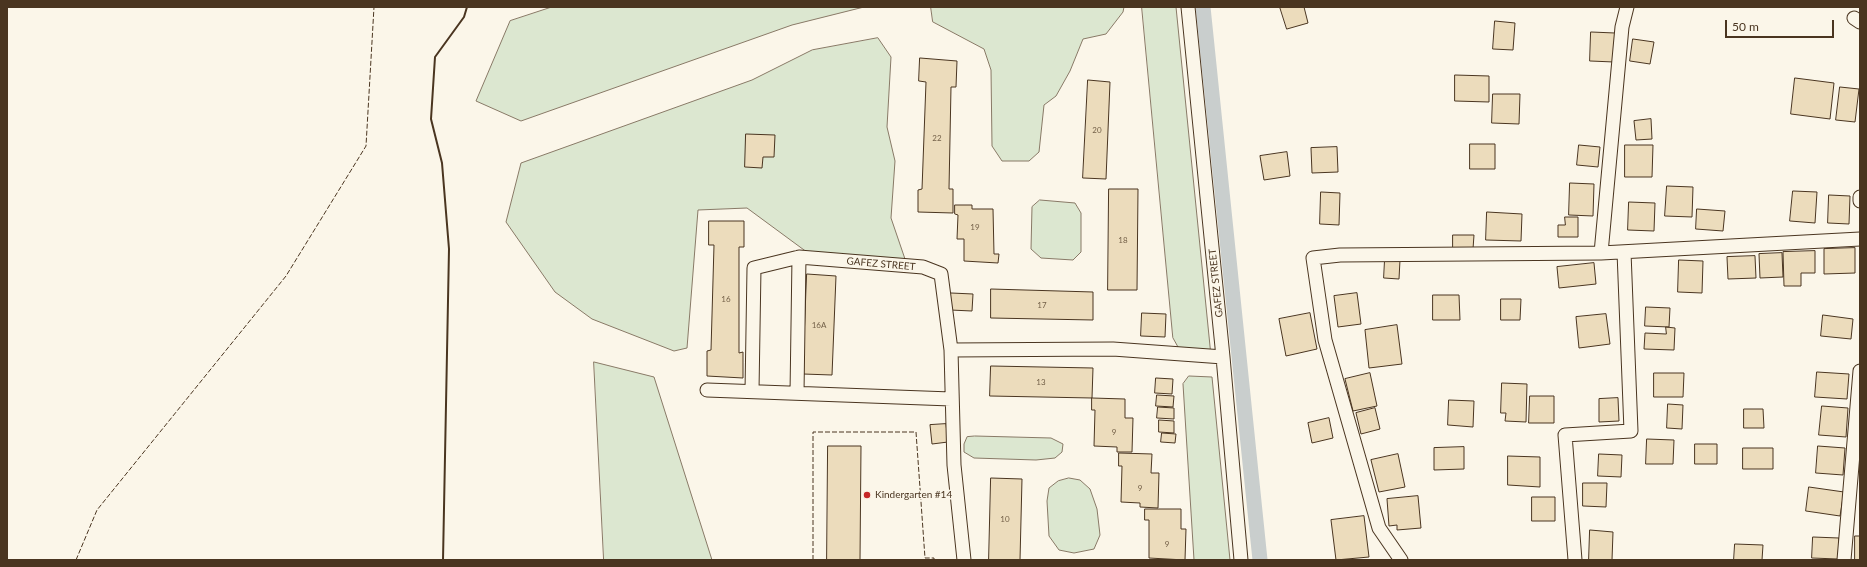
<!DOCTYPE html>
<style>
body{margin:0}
#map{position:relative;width:1867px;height:567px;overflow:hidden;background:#fbf6e9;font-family:Lato,sans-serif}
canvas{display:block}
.frame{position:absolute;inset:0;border:8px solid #4a3520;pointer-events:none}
.scale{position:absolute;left:1725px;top:20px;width:109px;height:18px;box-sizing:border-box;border:2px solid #4a3520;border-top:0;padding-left:5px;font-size:12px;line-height:14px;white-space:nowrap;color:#4a3520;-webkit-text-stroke:3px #fbf6e9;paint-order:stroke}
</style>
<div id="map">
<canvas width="1867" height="567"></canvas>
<div class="frame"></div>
<div class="scale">50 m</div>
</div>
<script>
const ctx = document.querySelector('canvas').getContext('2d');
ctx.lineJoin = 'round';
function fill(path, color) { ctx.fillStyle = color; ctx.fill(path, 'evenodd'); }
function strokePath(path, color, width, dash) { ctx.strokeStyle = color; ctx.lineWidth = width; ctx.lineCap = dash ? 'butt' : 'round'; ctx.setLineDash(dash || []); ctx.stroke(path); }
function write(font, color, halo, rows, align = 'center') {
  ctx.font = font + ' Lato,sans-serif'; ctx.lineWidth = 3; ctx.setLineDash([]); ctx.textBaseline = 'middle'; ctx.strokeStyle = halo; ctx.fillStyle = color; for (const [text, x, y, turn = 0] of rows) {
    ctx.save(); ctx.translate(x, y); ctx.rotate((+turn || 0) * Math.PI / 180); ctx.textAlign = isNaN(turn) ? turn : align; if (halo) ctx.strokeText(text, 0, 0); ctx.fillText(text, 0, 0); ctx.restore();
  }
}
const green = new Path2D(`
 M552,7H864L792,25L521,121L476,101L510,21Z
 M931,7H1124L1123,12L1106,34L1083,39L1070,71L1056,96L1044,105L1039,152L1029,161H1002L992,146L991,70L984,49L933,22Z
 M1142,7H1176L1211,356H1183L1173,338Z
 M878,38L891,57L887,127L895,161L891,218L905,259L895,265L819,261L747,208L698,210L687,348L674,351L592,319L555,292L506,222L521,163L752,80L812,50Z
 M1040,200L1075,203L1081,213V252L1073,260L1041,258L1031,249L1032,207Z
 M594,362L654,377L712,560H604Z
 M1189,376L1212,377L1230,560H1194L1183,384Z
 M975,436L1051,438L1063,444L1062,452L1055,458L1036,460L974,458L964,452V444L967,437Z
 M1069,478L1080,480L1090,489L1097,509L1100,535L1094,549L1074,553L1059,550L1049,536L1047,501L1049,488L1058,481Z`);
const canal = new Path2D(`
 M1203,7L1260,560`);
const building = new Path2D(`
 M1280,7H1304L1308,23L1287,29Z
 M1495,21L1515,23L1513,50L1493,49Z
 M1591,32L1615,33L1614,62L1590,61Z
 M1633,39L1654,42L1650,64L1630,61Z
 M920,58L957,61L956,87H951L949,189H953V213L918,212V190L922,189L926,82L919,81Z
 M1455,75L1489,76V102L1455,101Z
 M1795,78L1834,83L1830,119L1791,114Z
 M1088,80L1110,82L1106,179L1083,178Z
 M1840,87L1859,89L1855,122L1836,120Z
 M1493,94H1520L1519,124L1492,123Z
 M1651,119L1652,139L1636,140L1634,121Z
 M746,134L775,135L774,157H763L762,168L745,167Z
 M1470,144H1495V169H1470Z
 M1579,145L1600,147L1598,167L1577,165Z
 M1625,145H1653L1652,177H1625Z
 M1337,147L1338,172L1312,173L1311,148Z
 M1287,152L1290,176L1264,180L1260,156Z
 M1570,183L1594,184L1593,216L1569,215Z
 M1667,186L1693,187L1692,217L1665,216Z
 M1109,189H1138L1137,290H1108Z
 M1793,191L1817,192L1815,223L1790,221Z
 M1321,192L1340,193L1339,225L1320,224Z
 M1829,195L1850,196L1849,224L1828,223Z
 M1629,202L1655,203L1654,231L1628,230Z
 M955,205H972V209H993L994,254H999L998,263L964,261V239H957L958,215L955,214Z
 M1697,209L1725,211L1723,231L1696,229Z
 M1487,212L1522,214L1521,241L1486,240Z
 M1565,217H1578V237H1558V225H1565Z
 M709,221H744V247H739V353L743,352V378L707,376V351L711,350L714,245H709Z
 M1453,235H1474L1473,249H1453Z
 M1855,248V273L1824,274V249Z
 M1815,251V273H1801V286H1784L1783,252Z
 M1782,253L1783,277L1760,278L1759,254Z
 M1755,256L1756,278L1728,279L1727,257Z
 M1385,259L1400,260L1399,279L1384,278Z
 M1679,260L1703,261L1702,293L1678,292Z
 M1594,263L1596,284L1559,288L1557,267Z
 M807,274L836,276L832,375L803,374Z
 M991,289L1093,292V320L991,318Z
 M951,293L973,294L972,311L950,310Z
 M1357,293L1361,324L1338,327L1334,296Z
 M1433,295H1459L1460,320H1433Z
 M1501,299H1521L1520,320H1501Z
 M1646,307L1670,308L1669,327L1645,326Z
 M1142,313L1166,314L1165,337L1141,336Z
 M1310,313L1317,349L1286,356L1279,319Z
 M1606,314L1610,344L1579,348L1576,317Z
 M1823,315L1853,319L1851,339L1821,336Z
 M1397,325L1402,364L1369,368L1365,330Z
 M1666,327L1675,328L1674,350L1644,349L1645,333L1666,334Z
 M991,366L1093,368L1092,398L990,396Z
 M1817,372L1849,374L1847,399L1815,397Z
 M1370,373L1377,406L1353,411L1345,379Z
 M1654,373H1684L1683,397H1654Z
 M1156,378L1173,379L1172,394L1155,393Z
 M1502,383L1527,384L1526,422L1505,421L1506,413H1501Z
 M1157,395L1174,396L1173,407L1156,406Z
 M1530,396H1554V423H1529Z
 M1092,398L1125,399V418H1133L1132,452H1117V447L1094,446L1095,410H1092Z
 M1618,398L1619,421L1599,422V399Z
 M1449,400L1474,401L1473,427L1448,425Z
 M1668,404L1683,405L1682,429L1667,428Z
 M1822,406L1848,408L1846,437L1819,435Z
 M1158,407L1174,408V419L1157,418Z
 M1375,408L1380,429L1361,434L1356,413Z
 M1744,409H1763L1764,428H1744Z
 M1329,418L1333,438L1312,443L1308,423Z
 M1159,420L1174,421V433L1159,432Z
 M946,424L948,442L932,444L930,425Z
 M1162,433L1176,434L1175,443L1161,442Z
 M1647,439L1674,440L1673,464H1646Z
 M1695,444H1717V464H1695Z
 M828,446H861L860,560H827Z
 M1818,446L1845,448L1843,475L1816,473Z
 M1464,447V469L1434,470V448Z
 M1743,448H1773V469H1743Z
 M1119,453L1152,454L1151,473H1159L1158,508L1140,507V503L1121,502L1122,466H1119Z
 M1398,454L1405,487L1379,492L1371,460Z
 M1599,454L1622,455L1621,477L1598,476Z
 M1508,456L1540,457V487L1508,485Z
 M991,478L1022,479L1020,560H989Z
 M1583,483H1607L1606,507L1583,506Z
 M1809,487L1844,492L1840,516L1806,511Z
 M1418,496L1421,528L1397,530V525L1389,526L1387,499Z
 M1532,497H1555V521H1532Z
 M1145,509H1181V529H1186L1185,560L1149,558V520H1145Z
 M1364,516L1369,557L1336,560L1331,520Z
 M1590,530L1613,532L1612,560H1589Z
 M1855,536H1860V560H1855Z
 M1813,537L1839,538L1838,559L1812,558Z
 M1735,544L1763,545L1762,560H1734Z`);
const street = new Path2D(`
 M1188,7L1223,357L1241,560
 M1854,18L1860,22
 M1860,197V201
 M1601,253L1622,27L1627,7
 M951,350L1113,349L1223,357
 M707,390L951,399
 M752,391L754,268L799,257L923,267L941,274L951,350L954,465L964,560
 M797,393L799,257
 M1401,560L1379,528L1325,340L1313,258L1340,255L1601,253L1860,239
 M1575,560L1565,435L1631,431L1624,252
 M1844,560L1860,371`);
const fence = new Path2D(`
 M76,560L97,510L286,276L366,146L374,7
 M813,560V432H916L925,558H934V560`);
const wall = new Path2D(`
 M443,560L449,249L442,163L431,119L435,57L464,17L467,7`);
const markers = [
 [867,495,4,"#c62828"]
];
const numberNames = [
 ["20",1097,130],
 ["22",937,138],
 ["19",975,227],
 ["18",1123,240],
 ["16",726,299],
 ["17",1042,305],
 ["16A",819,325],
 ["13",1041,382],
 ["9",1114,432],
 ["9",1140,488],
 ["10",1005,519],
 ["9",1167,544]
];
const streetNames = [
 ["GAFEZ STREET",881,264,5],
 ["GAFEZ STREET",1216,283,-96]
];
const poiNames = [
 ["Kindergarten #14",875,495]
];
fill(green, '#dce7d0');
strokePath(green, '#887966', 1);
strokePath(canal, '#c9cecd', 15);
fill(building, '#ecdcbc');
strokePath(building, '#4a3520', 1);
strokePath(street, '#4a3520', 15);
strokePath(street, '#fbf6e9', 13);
strokePath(fence, '#4a3520', 1, [5, 2]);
strokePath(wall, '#4a3520', 2);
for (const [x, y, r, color] of markers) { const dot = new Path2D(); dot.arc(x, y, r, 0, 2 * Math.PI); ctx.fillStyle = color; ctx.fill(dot); strokePath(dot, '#fbf6e9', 1.5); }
write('8px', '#725f47', null, numberNames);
write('10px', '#4a3520', '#fbf6e9', streetNames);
write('10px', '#4a3520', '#fbf6e9', poiNames, 'left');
</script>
